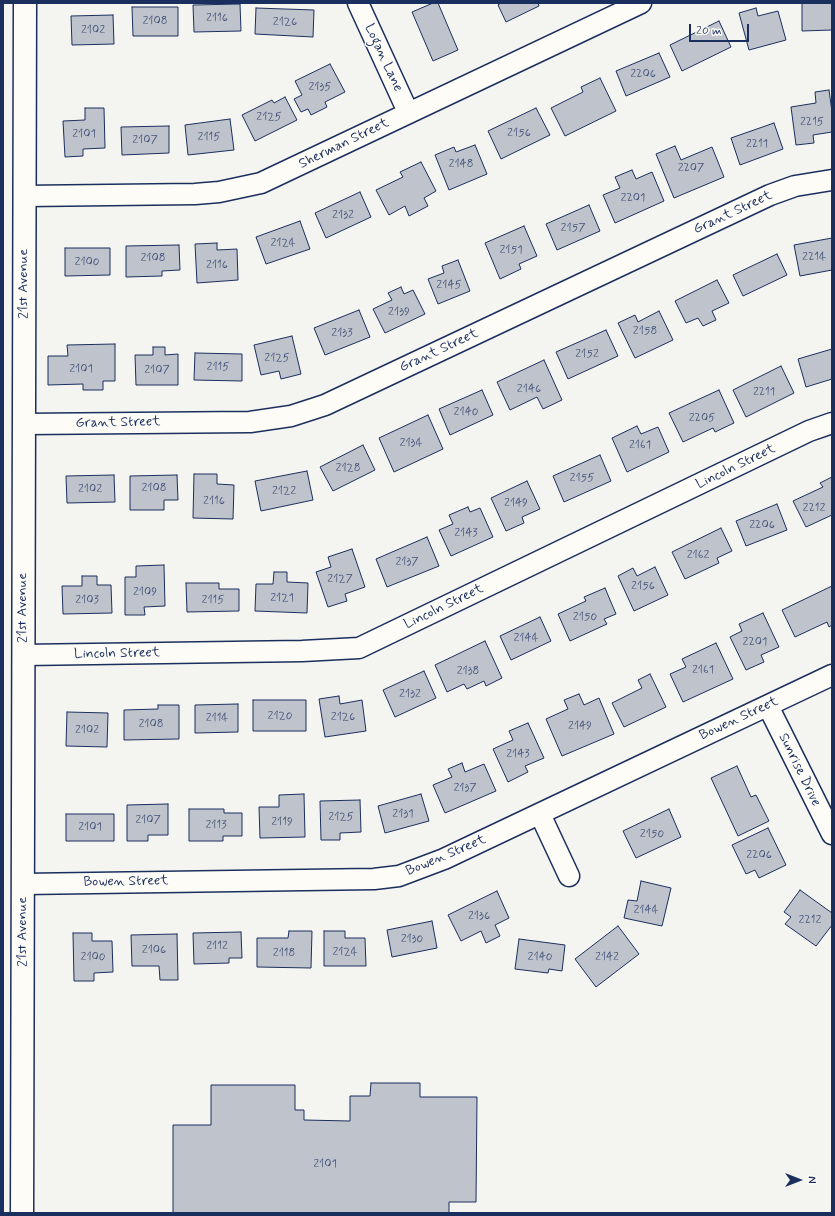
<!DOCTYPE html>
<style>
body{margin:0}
#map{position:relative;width:835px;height:1216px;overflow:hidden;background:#f4f4f1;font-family:Mynerve,sans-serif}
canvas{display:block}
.frame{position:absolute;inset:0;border:4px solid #1b2f5e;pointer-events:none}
.north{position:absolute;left:779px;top:1160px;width:40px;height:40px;-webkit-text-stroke:3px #fdfcf7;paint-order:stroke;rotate:90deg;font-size:11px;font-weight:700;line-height:16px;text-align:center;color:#1b2f5e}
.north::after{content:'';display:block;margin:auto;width:14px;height:18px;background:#1b2f5e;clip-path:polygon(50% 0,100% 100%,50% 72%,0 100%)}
.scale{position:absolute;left:689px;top:24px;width:60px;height:18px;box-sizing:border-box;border:2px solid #1b2f5e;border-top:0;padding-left:5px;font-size:12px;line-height:14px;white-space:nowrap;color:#1b2f5e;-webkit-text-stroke:3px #fdfcf7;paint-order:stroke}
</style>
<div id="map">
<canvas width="835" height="1216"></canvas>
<div class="frame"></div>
<div class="north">N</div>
<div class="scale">20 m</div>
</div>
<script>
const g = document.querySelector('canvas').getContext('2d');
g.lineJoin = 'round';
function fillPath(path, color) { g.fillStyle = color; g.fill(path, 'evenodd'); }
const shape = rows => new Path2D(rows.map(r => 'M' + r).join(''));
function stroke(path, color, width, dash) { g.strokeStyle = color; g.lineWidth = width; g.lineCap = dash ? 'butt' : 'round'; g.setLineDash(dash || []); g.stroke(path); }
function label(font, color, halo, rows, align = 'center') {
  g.font = font + ' Mynerve,sans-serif'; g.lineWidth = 3; g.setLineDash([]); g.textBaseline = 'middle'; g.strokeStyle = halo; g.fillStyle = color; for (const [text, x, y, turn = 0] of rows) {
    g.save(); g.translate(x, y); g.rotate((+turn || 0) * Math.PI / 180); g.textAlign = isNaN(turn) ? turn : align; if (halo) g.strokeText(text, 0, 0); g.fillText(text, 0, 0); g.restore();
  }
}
const building = shape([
 [433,3,438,3,458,50,433,61,412,12,433,3],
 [501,3,538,3,539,6,506,22,498,5,501,3],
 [802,3,832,3,832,30,802,31,802,3],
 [240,4,241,31,194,32,193,5,240,4],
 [132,7,178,7,178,36,133,36,132,7],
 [256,8,314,10,313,37,255,34,256,8],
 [756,8,758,16,778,11,786,40,749,50,739,13,756,8],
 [113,15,114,44,72,45,71,16,113,15],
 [719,21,731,47,682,71,670,45,719,21],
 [659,53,670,77,626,96,616,71,659,53],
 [330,64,345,92,325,102,327,107,311,115,308,109,301,112,294,99,302,95,295,81,330,64],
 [600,78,616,111,565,136,551,108,583,92,581,87,600,78],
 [829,90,832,112,832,132,813,135,814,143,796,145,791,107,816,103,815,92,829,90],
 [285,97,297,120,255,141,242,115,272,100,274,103,285,97],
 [85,108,104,108,105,148,83,149,83,156,65,157,63,121,85,120,85,108],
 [536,108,550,135,501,159,488,131,536,108],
 [230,119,234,150,188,155,185,125,230,119],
 [774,123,783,149,740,165,731,138,774,123],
 [169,126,169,153,122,155,121,127,169,126],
 [475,145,487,174,449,190,435,155,454,147,456,152,475,145],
 [675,146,681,160,712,147,724,177,674,198,656,154,675,146],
 [421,162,436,191,424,198,428,206,409,216,405,206,389,215,376,190,403,177,400,172,421,162],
 [632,170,636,179,652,172,664,201,615,223,603,195,620,188,615,177,632,170],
 [360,192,371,217,326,238,315,213,360,192],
 [589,205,600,231,557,250,546,224,589,205],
 [300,221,310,249,266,264,256,237,300,221],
 [524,226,537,256,519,264,521,269,500,279,485,243,524,226],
 [832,238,832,270,800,276,794,245,832,238],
 [217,243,217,250,237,249,238,280,197,283,195,244,217,243],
 [179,245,180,270,162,271,162,276,126,277,126,246,179,245],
 [65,248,110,248,110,275,65,276,65,248],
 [777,254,787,275,743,296,733,275,777,254],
 [458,260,470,291,438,304,428,279,444,273,442,266,458,260],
 [717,280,729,303,712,311,716,320,703,326,698,318,686,323,675,301,717,280],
 [401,287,404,294,413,290,425,314,385,333,373,309,392,300,388,293,401,287],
 [359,310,370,337,325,355,314,328,359,310],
 [659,311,673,340,635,358,618,323,635,315,638,322,659,311],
 [606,330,618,356,568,379,556,352,606,330],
 [292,336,301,374,281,379,279,371,261,375,254,345,292,336],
 [115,344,115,381,103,381,103,390,83,390,83,384,48,385,48,356,68,356,67,345,115,344],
 [153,347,165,347,165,355,178,354,178,385,136,385,135,355,153,355,153,347],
 [832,349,832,379,806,387,798,359,832,349],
 [195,353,242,354,242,381,194,380,195,353],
 [544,360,562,400,543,409,537,397,510,410,497,382,544,360],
 [781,366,794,393,746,417,733,390,781,366],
 [482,390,493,415,450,435,439,409,482,390],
 [719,390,734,423,715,432,713,428,683,442,669,413,719,390],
 [428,415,443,449,394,472,379,438,428,415],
 [637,426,641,434,658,427,669,452,627,472,612,438,637,426],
 [363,445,375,470,333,491,320,467,363,445],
 [600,455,611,481,564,502,553,476,600,455],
 [307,471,313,500,261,511,255,481,307,471],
 [194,474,217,474,217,484,234,485,233,519,193,518,194,474],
 [114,475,115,502,67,503,66,476,114,475],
 [177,475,178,500,164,500,164,510,130,510,130,476,177,475],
 [832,477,832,515,806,527,793,501,823,487,820,483,832,477],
 [527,481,540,509,522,517,524,523,506,531,491,498,527,481],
 [777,504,787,530,746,546,736,521,777,504],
 [468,507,470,512,480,508,493,537,451,556,439,530,453,524,449,515,468,507],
 [721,528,732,551,717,558,719,563,685,579,672,552,721,528],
 [427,537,439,566,387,587,376,559,427,537],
 [352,549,365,587,345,594,347,601,328,607,316,572,331,567,328,557,352,549],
 [164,565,165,606,144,607,145,615,125,615,125,577,136,577,136,566,164,565],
 [655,567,668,595,634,611,618,576,633,568,637,576,655,567],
 [274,572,287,572,287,582,308,583,307,613,255,611,256,584,273,584,274,572],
 [82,576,97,576,97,585,111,585,112,613,63,614,62,586,82,586,82,576],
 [186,583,219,583,219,589,239,589,239,611,187,612,186,583],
 [832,586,832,625,829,627,827,622,795,637,782,610,832,586],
 [605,588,616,614,604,619,607,624,570,641,558,614,586,601,584,597,605,588],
 [763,613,779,647,761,655,764,662,746,670,730,637,742,631,739,624,763,613],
 [540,617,551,641,511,660,500,636,540,617],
 [485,641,502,678,486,686,484,681,467,689,464,684,447,692,435,665,485,641],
 [716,643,733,679,683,702,670,674,686,667,682,659,716,643],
 [424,671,436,698,395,717,383,690,424,671],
 [650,674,666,707,624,727,612,703,642,688,638,680,650,674],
 [579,694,584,705,599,698,614,734,562,756,546,719,568,709,564,700,579,694],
 [339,696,340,704,362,700,366,731,325,737,319,699,339,696],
 [253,700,306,700,306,731,253,731,253,700],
 [238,704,238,732,195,733,195,705,238,704],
 [158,705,179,705,179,739,124,740,124,710,158,709,158,705],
 [67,712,108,713,107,747,66,746,67,712],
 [528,723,544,758,525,766,528,772,508,782,493,749,513,740,509,731,528,723],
 [462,763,465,772,484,764,496,791,445,813,433,785,452,777,448,769,462,763],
 [737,766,751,797,756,795,769,821,738,836,711,778,737,766],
 [304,794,305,837,260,838,259,807,279,807,279,795,304,794],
 [421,794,429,821,385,833,378,806,421,794],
 [360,800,361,832,340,833,340,840,321,840,320,801,360,800],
 [168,804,168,835,148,835,148,841,127,841,127,805,168,804],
 [189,809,224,809,224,813,242,813,242,836,223,836,223,841,189,841,189,809],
 [669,809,681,837,636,858,623,831,669,809],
 [66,814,114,814,114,841,66,841,66,814],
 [768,828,786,865,759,878,755,870,746,874,732,845,768,828],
 [641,881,671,888,662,926,624,918,628,900,637,901,641,881],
 [800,890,832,913,832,925,816,946,785,924,791,917,784,912,800,890],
 [497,891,509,918,495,925,500,936,486,943,481,931,461,941,448,915,497,891],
 [432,921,437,948,392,957,387,930,432,921],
 [618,926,639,954,596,987,575,959,618,926],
 [289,931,312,931,311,968,257,967,257,938,288,938,289,931],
 [324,931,345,931,345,938,365,938,366,966,324,966,324,931],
 [241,932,242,958,229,958,229,963,194,964,193,933,241,932],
 [73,933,92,933,92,941,112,941,113,972,94,973,94,981,74,981,73,933],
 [177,934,178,980,160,980,159,966,132,966,131,935,177,934],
 [519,939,565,945,562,971,549,969,548,973,515,969,519,939],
 [371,1083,420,1083,420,1097,477,1097,476,1202,449,1202,449,1213,173,1213,173,1125,211,1125,211,1085,295,1085,295,1110,304,1110,304,1120,350,1121,350,1096,370,1096,371,1083]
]);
fillPath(building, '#bfc3cc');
stroke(building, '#1b2f5e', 1);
const minor = shape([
 [358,3,408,112],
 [25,196,195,194,219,192,261,183,641,3],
 [24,424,250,422,291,416,325,405,770,195,795,186,832,180],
 [23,655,302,651,359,648,809,431,832,423],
 [768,706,832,834],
 [540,814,569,876],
 [23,884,374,879,399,876,444,859,832,675]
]);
const tertiary = shape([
 [22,1213,25,3]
]);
stroke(minor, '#1b2f5e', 23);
stroke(tertiary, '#1b2f5e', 25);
stroke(minor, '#fdfcf7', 20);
stroke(tertiary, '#fdfcf7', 22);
label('12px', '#44547a', null, [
 ["2116",217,18],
 ["2108",155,21],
 ["2126",285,22],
 ["2102",93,30],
 ["2206",643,74],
 ["2135",320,87],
 ["2125",269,117],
 ["2215",812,122],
 ["2156",519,133],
 ["2101",84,134],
 ["2115",209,137],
 ["2107",145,140],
 ["2211",757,144],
 ["2148",461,164],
 ["2207",691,168],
 ["2201",633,198],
 ["2132",343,215],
 ["2157",573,228],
 ["2124",283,243],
 ["2151",511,250],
 ["2214",814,257],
 ["2108",153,258],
 ["2100",87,262],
 ["2116",217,265],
 ["2145",449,285],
 ["2139",399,312],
 ["2158",645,331],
 ["2133",342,333],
 ["2152",587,354],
 ["2125",277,358],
 ["2115",218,367],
 ["2101",81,369],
 ["2107",157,370],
 ["2146",529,389],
 ["2211",764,392],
 ["2140",466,412],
 ["2205",702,418],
 ["2134",411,443],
 ["2161",640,445],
 ["2128",348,468],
 ["2155",582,478],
 ["2108",154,488],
 ["2102",90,489],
 ["2122",284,491],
 ["2116",214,501],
 ["2149",516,503],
 ["2212",814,508],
 ["2206",762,525],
 ["2143",466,533],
 ["2162",698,555],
 ["2137",407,562],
 ["2127",340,579],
 ["2156",643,586],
 ["2109",145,592],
 ["2121",282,598],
 ["2103",87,600],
 ["2115",213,600],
 ["2150",585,617],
 ["2144",526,638],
 ["2201",755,642],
 ["2161",703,670],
 ["2138",468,671],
 ["2132",410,694],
 ["2120",280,716],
 ["2126",343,717],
 ["2114",217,718],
 ["2108",151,724],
 ["2149",580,726],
 ["2102",87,730],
 ["2143",518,754],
 ["2137",465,788],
 ["2131",403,814],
 ["2125",341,817],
 ["2107",148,820],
 ["2119",282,822],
 ["2113",216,825],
 ["2101",90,827],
 ["2150",652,834],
 ["2206",759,855],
 ["2144",646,910],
 ["2136",479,916],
 ["2212",810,920],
 ["2130",412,939],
 ["2112",217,946],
 ["2106",154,950],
 ["2124",345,952],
 ["2118",284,953],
 ["2100",93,957],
 ["2140",540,957],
 ["2142",607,957],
 ["2101",325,1164]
]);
label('14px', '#1b2f5e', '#fdfcf7', [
 ["Logan Lane",383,58,65],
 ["Sherman Street",344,144,-26],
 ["Grant Street",733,213,-25],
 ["21st Avenue",24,284,-90],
 ["Grant Street",439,351,-25],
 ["Grant Street",118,423,-1],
 ["Lincoln Street",736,467,-26],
 ["Lincoln Street",444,607,-26],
 ["21st Avenue",23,608,-90],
 ["Lincoln Street",117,654,-1],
 ["Bowen Street",739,719,-25],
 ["Sunrise Drive",799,770,64],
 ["Bowen Street",446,856,-23],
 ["Bowen Street",126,882,-1],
 ["21st Avenue",23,932,-90]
]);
</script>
